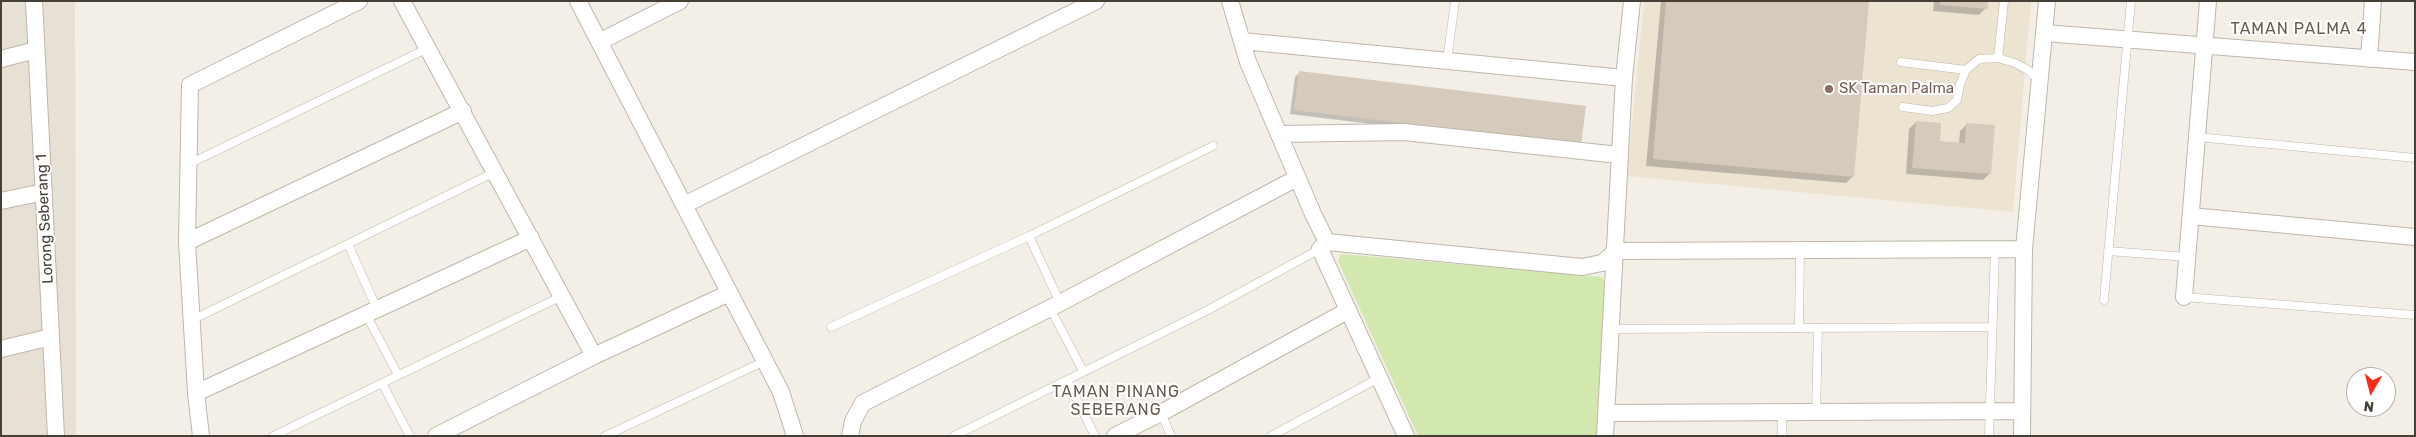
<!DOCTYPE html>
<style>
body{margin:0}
#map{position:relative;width:2416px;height:437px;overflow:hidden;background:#f3efe7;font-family:Rubik,sans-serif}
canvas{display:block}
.frame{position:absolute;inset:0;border:2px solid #463f36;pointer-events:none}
.north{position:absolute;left:2346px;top:367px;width:50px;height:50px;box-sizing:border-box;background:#fff;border:1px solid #b5b2af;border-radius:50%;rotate:188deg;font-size:14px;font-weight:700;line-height:20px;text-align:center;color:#463f36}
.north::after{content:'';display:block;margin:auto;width:18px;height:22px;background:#f92c18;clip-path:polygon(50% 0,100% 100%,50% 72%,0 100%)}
</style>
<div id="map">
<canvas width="2416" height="437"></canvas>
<div class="frame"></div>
<div class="north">N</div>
</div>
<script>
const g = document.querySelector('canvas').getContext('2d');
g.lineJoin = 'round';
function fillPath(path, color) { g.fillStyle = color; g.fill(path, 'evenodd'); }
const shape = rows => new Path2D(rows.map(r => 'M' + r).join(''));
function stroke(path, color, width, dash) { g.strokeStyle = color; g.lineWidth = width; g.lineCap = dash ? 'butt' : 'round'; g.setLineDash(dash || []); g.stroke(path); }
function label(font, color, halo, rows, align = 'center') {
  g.font = font + ' Rubik,sans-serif'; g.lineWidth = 4; g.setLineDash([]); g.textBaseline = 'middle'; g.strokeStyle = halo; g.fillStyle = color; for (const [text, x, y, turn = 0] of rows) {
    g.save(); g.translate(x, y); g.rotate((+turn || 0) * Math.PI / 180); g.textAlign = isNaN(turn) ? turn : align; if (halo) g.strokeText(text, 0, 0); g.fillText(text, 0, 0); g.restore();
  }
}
fillPath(shape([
 [1,1,75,1,76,436,1,436]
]), '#e7e0d5');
fillPath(shape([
 [1644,1,2031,1,2013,212,1627,176]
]), '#ece3d1');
fillPath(shape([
 [1341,254,1602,277,1606,287,1598,436,1418,436,1338,261]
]), '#d2e8af');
fillPath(shape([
 [1661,1,1868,1,1853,176,1846,183,1646,166],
 [1934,1,1987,1,1986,8,1979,15,1933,11],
 [1299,73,1575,149,1290,114,1295,77],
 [1916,122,1939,142,1959,144,1960,131,1967,124,1990,173,1983,180,1906,174,1909,129]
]), '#0003');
fillPath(shape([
 [1666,1,1869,1,1854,177,1653,159],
 [1940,1,1988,1,1988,9,1940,5],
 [1299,71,1586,106,1581,145,1294,110],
 [1916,121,1941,123,1940,141,1965,143,1966,123,1995,125,1991,174,1912,168]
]), '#d5cabc');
const lane = shape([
 [1998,58,2004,1],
 [1447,61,1455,1],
 [1901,62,1966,70],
 [1903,107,1932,111,1948,108,1957,100,1960,84,1966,70,1979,59,1998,58,2015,63,2028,70,2039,80],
 [2197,137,2415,158],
 [189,164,428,48],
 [1029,236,1060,303],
 [348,244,377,309],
 [2108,251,2187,257],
 [2184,297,2415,315],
 [2104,300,2131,1],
 [1050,308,1083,371],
 [366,314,398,375],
 [192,320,495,172],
 [831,327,1029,236,1213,146],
 [1799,328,1800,250],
 [1611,329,1992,327],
 [1067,380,1095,436],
 [382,383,410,436],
 [1161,413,1171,436],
 [1816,413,1818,328],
 [273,436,562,296],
 [605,436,765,361],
 [954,436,1206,311,1320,249],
 [1271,436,1379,378],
 [1782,436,1782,413],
 [1989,436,1995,249]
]);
const street = shape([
 [34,1,56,436],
 [402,1,594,356],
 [578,1,781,392,795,436],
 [1230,1,1248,62,1313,214,1327,242,1320,249,1406,436],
 [2045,33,2415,62],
 [1242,41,1624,78,1632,1],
 [599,42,680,1],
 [1,59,36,50],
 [2369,59,2373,1],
 [1279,134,1404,132,1619,155],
 [1,201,44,192],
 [684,205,1096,1],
 [2191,216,2415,237],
 [187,242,463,111],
 [1327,242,1582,267,1602,263,1616,251,2024,249],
 [2184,297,2208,1],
 [1,349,51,337],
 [196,393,531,238],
 [1606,413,2022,411],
 [201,436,196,393,187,242,190,85,359,1],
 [436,436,594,356,729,293],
 [850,436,853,421,863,403,1060,303,1297,178],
 [1115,436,1161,413,1347,311],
 [1605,436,1624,78],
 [2022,436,2024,249,2047,1]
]);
stroke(lane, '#bfb6a9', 9);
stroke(street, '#bfb6a9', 18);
stroke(lane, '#fff', 8);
stroke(street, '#fff', 16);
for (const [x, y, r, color] of [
 [1829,89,5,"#8d6e63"]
]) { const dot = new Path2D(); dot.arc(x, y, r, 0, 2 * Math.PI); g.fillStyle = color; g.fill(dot); stroke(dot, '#fff', 2); }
label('15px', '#785e54', '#fff', [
 ["SK Taman Palma",1839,89]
], 'left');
label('15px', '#463f36', '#fff', [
 ["Lorong Seberang 1",45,219,-93]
]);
g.letterSpacing = '1px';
label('16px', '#695c4d', '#fff', [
 ["TAMAN PALMA 4",2299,29],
 ["TAMAN PINANG",1116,392],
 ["SEBERANG",1116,410]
]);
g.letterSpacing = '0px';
</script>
